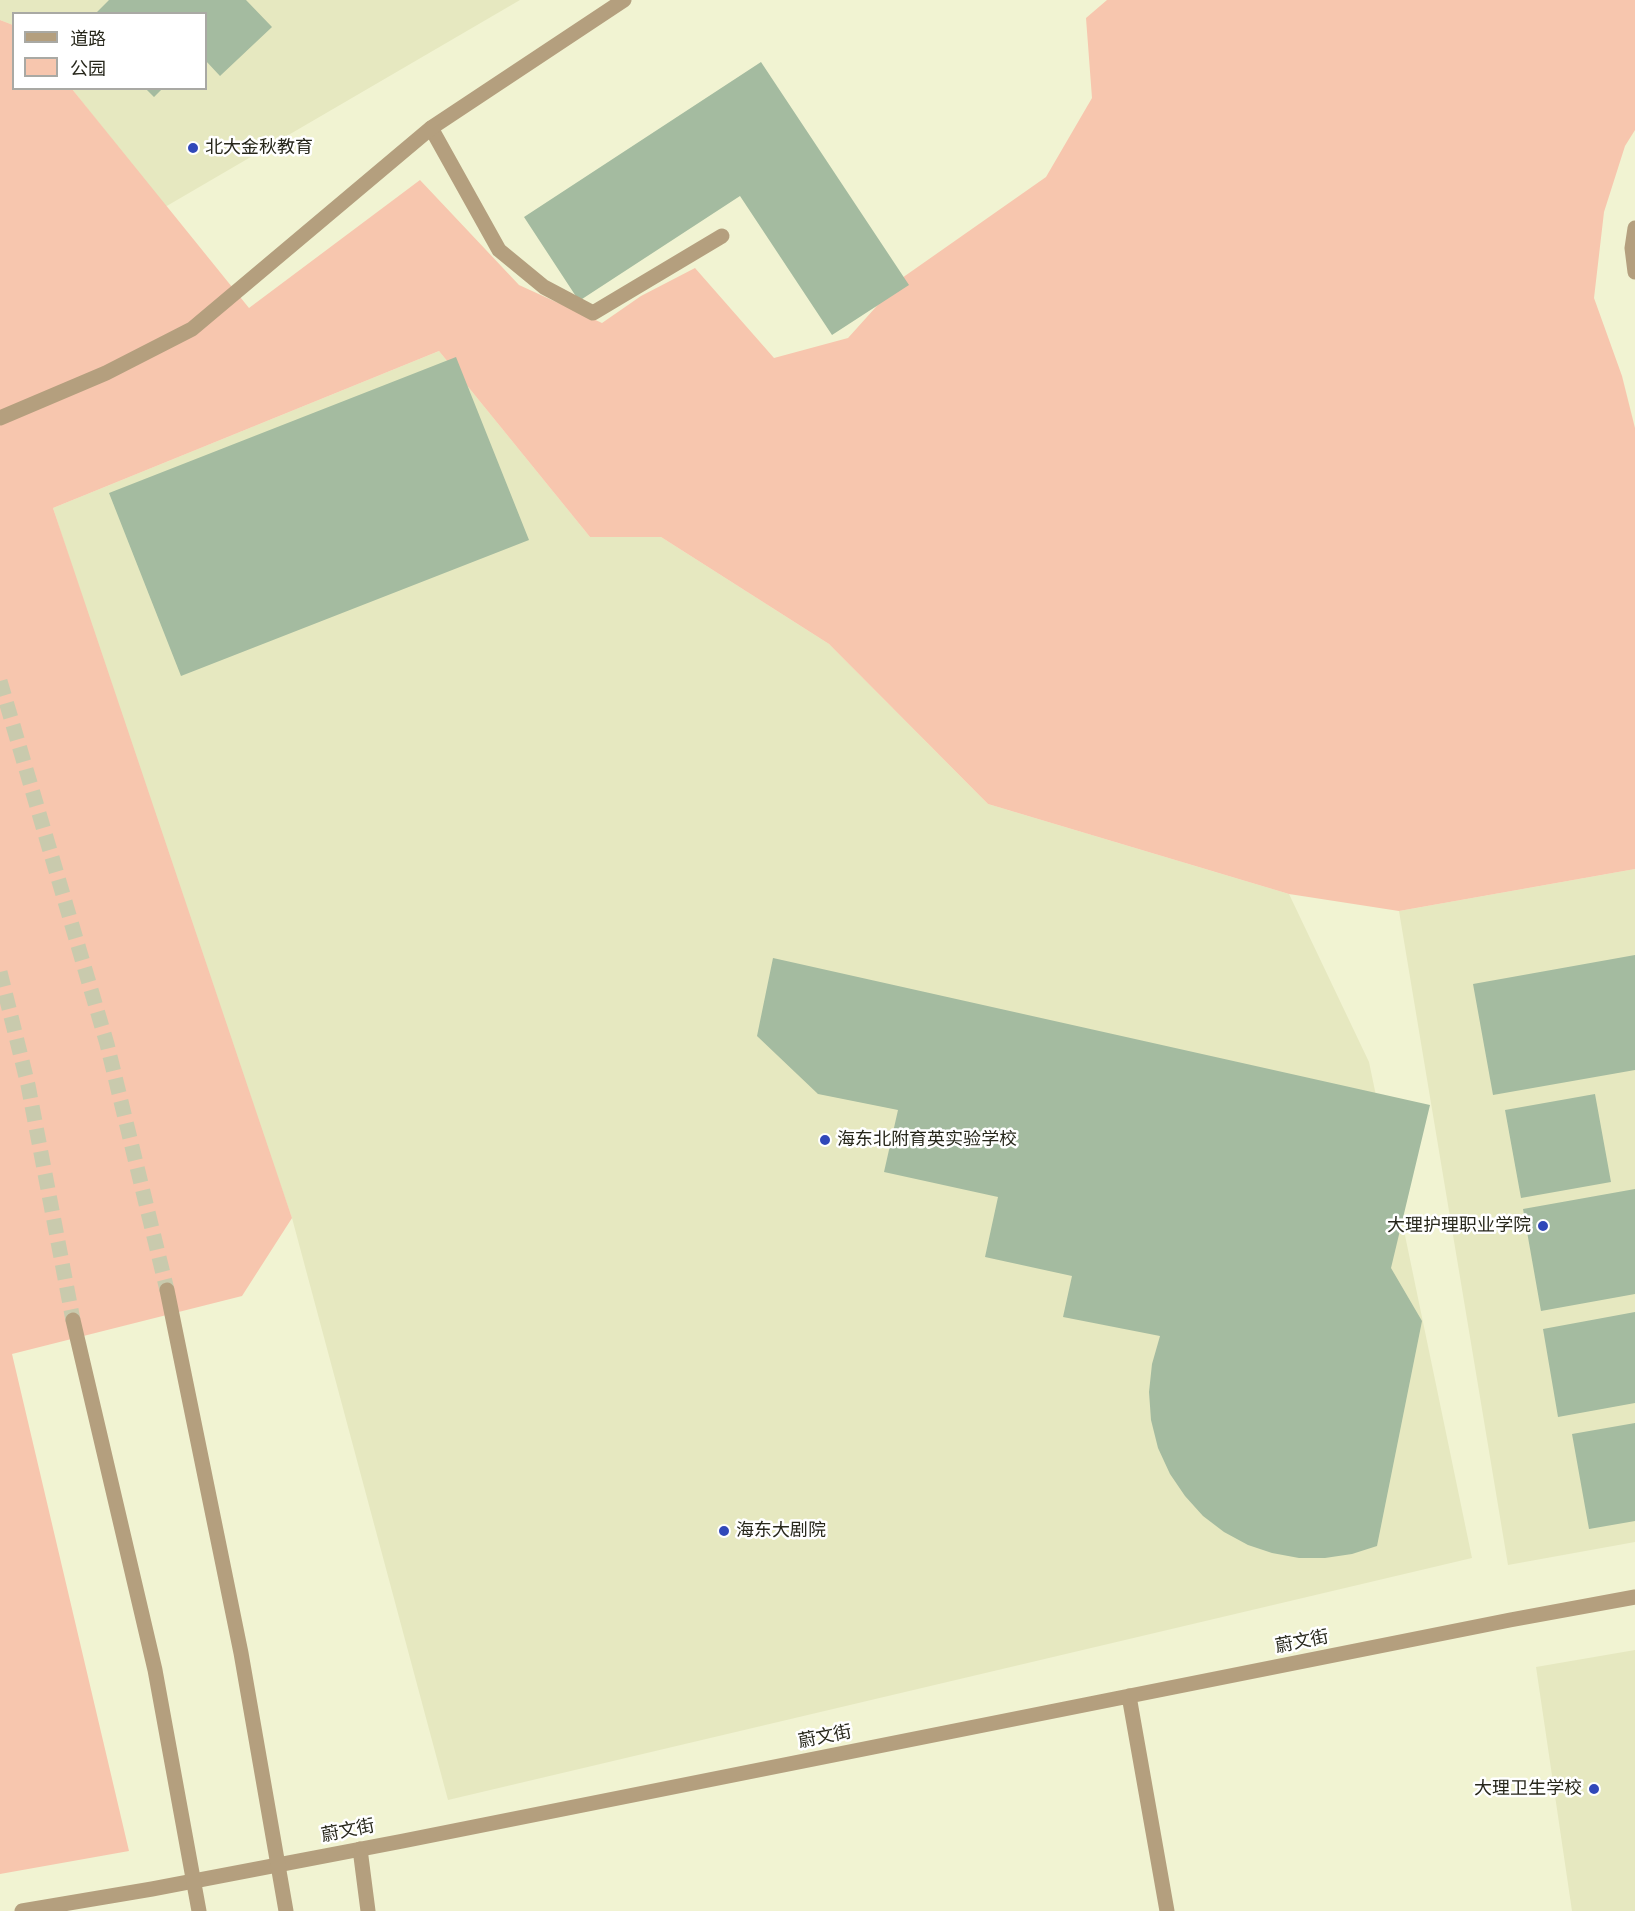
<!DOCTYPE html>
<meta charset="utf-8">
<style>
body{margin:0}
#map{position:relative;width:1635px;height:1911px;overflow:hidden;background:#f1f3d2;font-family:"PT Sans Narrow","Noto Sans SC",sans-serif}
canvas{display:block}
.legend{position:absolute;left:12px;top:12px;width:195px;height:78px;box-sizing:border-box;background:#fff;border:2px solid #a9a9a4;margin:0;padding:8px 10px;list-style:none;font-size:18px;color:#27271b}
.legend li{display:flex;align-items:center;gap:12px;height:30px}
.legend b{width:30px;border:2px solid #a9a9a4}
</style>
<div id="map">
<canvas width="1635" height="1911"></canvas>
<ul class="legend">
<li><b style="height:8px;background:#b49f7e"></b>道路</li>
<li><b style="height:16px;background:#f7c6ae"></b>公园</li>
</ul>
</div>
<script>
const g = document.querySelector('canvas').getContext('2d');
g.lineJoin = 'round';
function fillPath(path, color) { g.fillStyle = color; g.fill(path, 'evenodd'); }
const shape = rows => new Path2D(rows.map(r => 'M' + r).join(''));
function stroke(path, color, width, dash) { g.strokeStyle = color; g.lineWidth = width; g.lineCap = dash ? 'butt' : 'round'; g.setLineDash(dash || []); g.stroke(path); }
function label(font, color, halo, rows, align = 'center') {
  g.font = font + ' "PT Sans Narrow","Noto Sans SC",sans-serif'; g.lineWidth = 5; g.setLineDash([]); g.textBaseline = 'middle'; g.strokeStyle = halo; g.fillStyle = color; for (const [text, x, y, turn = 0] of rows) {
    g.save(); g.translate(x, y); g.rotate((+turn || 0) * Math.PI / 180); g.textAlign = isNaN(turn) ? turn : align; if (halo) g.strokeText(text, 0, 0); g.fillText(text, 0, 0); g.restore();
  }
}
fillPath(shape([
 [0,0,520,0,165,207,72,89,206,88,206,14,14,14,13,25,0,20],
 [439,351,590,537,661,537,829,644,988,804,1289,894,1369,1062,1472,1558,448,1800,292,1218,185,916,53,508],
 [1635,869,1635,1542,1508,1565,1399,911],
 [1635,1650,1635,1911,1572,1911,1536,1667]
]), '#e6e8c0');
fillPath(shape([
 [1107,0,1635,0,1635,130,1625,146,1604,212,1594,298,1622,376,1635,428,1635,869,1399,911,1289,894,988,804,829,644,661,537,590,537,439,351,53,508,292,1218,242,1296,12,1354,129,1851,0,1874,0,20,13,25,14,88,72,89,249,308,420,180,519,285,602,323,641,296,695,268,774,358,848,338,902,278,1046,177,1092,98,1086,18]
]), '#f7c6ae');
fillPath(shape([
 [109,0,246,0,272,27,220,76,206,61,206,14,95,14],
 [761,62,909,285,832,335,740,196,579,301,524,217],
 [145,88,163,88,154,97],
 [456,357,529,540,181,676,109,493],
 [1635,955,1635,1070,1493,1095,1473,984],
 [773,958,1430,1105,1391,1268,1422,1321,1377,1546,1352,1554,1325,1558,1299,1558,1272,1553,1248,1545,1224,1532,1203,1516,1185,1496,1170,1474,1158,1448,1151,1420,1149,1392,1152,1364,1160,1336,1063,1317,1072,1276,985,1257,998,1197,884,1172,898,1110,818,1094,757,1036],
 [1595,1094,1611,1182,1521,1198,1505,1110],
 [1635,1189,1635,1294,1541,1311,1523,1209],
 [1635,1312,1635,1403,1558,1417,1543,1329],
 [1635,1423,1635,1521,1589,1529,1572,1434]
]), '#a4bba0');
stroke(shape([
 [0,681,107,1044,167,1290],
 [0,972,28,1085,73,1320]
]), '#c9caad', 15, [15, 8]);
stroke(shape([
 [431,128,499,250,544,287,593,313,722,236]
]), '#b49f7e', 15);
stroke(shape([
 [1635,228,1632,248,1635,272],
 [0,418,106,373,192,329,431,128,624,0],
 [1129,1696,1167,1911],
 [22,1911,152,1889,403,1841,1510,1620,1635,1597]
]), '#b49f7e', 15);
stroke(shape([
 [167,1290,241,1653,286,1911],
 [73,1320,155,1670,199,1911],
 [360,1849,368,1911]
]), '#b49f7e', 15);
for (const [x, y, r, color] of [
 [193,148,6,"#3048b9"],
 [825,1140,6,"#3048b9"],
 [1543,1226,6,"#3048b9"],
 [724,1531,6,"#3048b9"],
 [1594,1789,6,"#3048b9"]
]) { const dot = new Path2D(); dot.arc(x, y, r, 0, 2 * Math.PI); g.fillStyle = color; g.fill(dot); stroke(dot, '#fff', 2); }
label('18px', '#27271b', '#fff', [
 ["北大金秋教育",205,148],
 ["海东北附育英实验学校",837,1140],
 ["大理护理职业学院",1531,1226,"right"],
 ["海东大剧院",736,1531],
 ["大理卫生学校",1582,1789,"right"]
], 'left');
label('18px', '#27271b', '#fff', [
 ["蔚文街",1302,1642,-11],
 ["蔚文街",825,1737,-11],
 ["蔚文街",348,1831,-11]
]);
</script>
